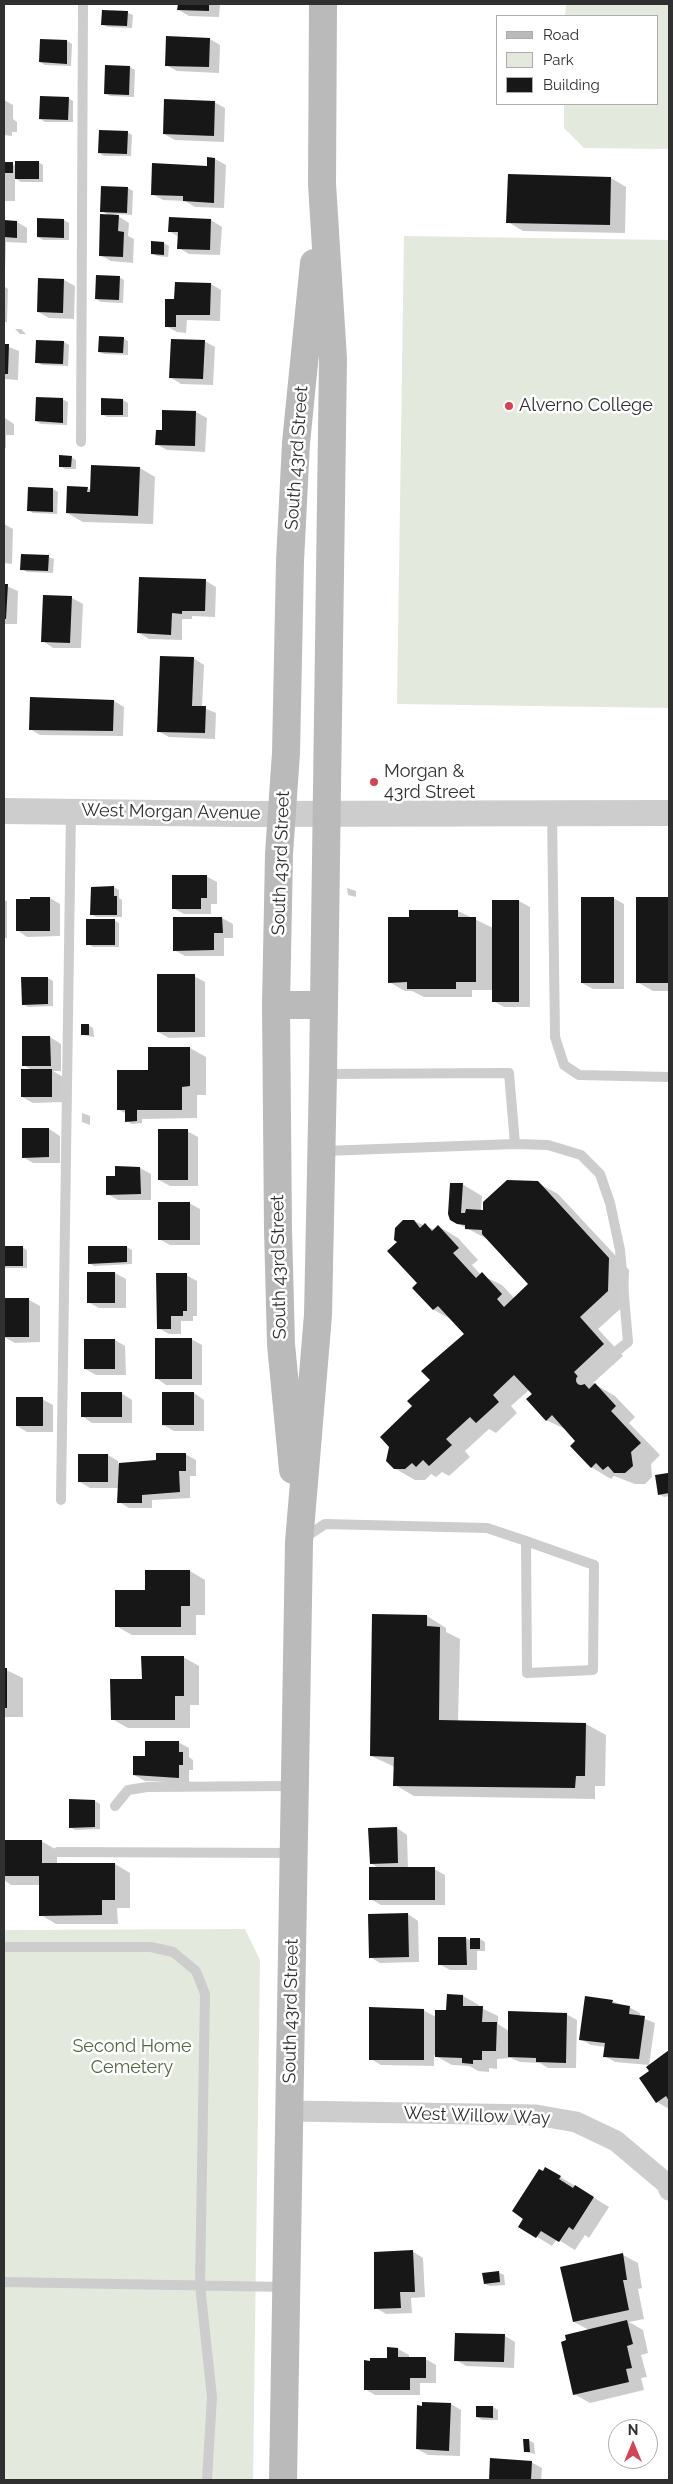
<!DOCTYPE html>
<style>
body{margin:0}
#map{position:relative;width:673px;height:2484px;overflow:hidden;background:#fff;font-family:Raleway,sans-serif}
canvas{display:block}
.frame{position:absolute;inset:0;border:5px solid #303030;pointer-events:none}
.legend{position:absolute;left:496px;top:15px;width:162px;height:90px;box-sizing:border-box;background:#fff;border:1px solid #acacac;margin:0;padding:6px 9px;list-style:none;font-size:15px;color:#303030}
.legend li{display:flex;align-items:center;gap:10px;height:25px}
.legend b{width:25px;border:1px solid #acacac}
.north{position:absolute;left:608px;top:2419px;width:50px;height:50px;box-sizing:border-box;background:#fff;border:1px solid #acacac;border-radius:50%;rotate:0deg;font-size:14px;font-weight:700;line-height:20px;text-align:center;color:#303030}
.north::after{content:'';display:block;margin:auto;width:18px;height:22px;background:#d54456;clip-path:polygon(50% 0,100% 100%,50% 72%,0 100%)}
</style>
<div id="map">
<canvas width="673" height="2484"></canvas>
<div class="frame"></div>
<ul class="legend">
<li><b style="height:6px;background:#bababa"></b>Road</li>
<li><b style="height:14px;background:#e4e9dd"></b>Park</li>
<li><b style="height:14px;background:#171717"></b>Building</li>
</ul>
<div class="north">N</div>
</div>
<script>
const g = document.querySelector('canvas').getContext('2d');
g.lineJoin = 'round';
function fillPath(path, color) { g.fillStyle = color; g.fill(path, 'evenodd'); }
const shape = rows => new Path2D(rows.map(r => 'M' + r).join(''));
function stroke(path, color, width, dash) { g.strokeStyle = color; g.lineWidth = width; g.lineCap = dash ? 'butt' : 'round'; g.setLineDash(dash || []); g.stroke(path); }
function label(font, color, halo, rows, align = 'center') {
  g.font = font + ' Raleway,sans-serif'; g.lineWidth = 5; g.setLineDash([]); g.textBaseline = 'middle'; g.strokeStyle = halo; g.fillStyle = color; for (const [text, x, y, turn = 0] of rows) {
    g.save(); g.translate(x, y); g.rotate((+turn || 0) * Math.PI / 180); g.textAlign = isNaN(turn) ? turn : align; if (halo) g.strokeText(text, 0, 0); g.fillText(text, 0, 0); g.restore();
  }
}
fillPath(shape([
 [566,4,669,4,669,149,584,148,564,128,564,104,657,104,657,16,565,16],
 [404,236,669,240,669,708,397,704],
 [245,1929,260,1960,253,2480,4,2480,4,1930]
]), '#e4e9dd');
fillPath(shape([
 [179,4,220,4,219,17,189,16,179,10],
 [128,13,133,15,132,28,108,27,102,24],
 [210,39,220,45,219,73,177,71,166,65],
 [67,41,72,44,71,66,45,65,40,62],
 [130,67,135,70,134,97,110,96,105,93],
 [68,98,73,101,73,122,45,122,40,119],
 [4,100,13,105,13,119,17,122,17,132,12,132,12,136,4,135],
 [214,102,225,108,224,142,175,140,164,134],
 [127,132,132,135,131,156,104,156,99,153],
 [208,159,215,159,226,165,224,208,195,207,185,201,163,200,152,194,208,167],
 [38,162,43,165,43,182,21,182,15,178,15,201,4,201,4,163,16,165],
 [611,178,626,187,625,233,523,231,508,222],
 [128,188,133,191,132,215,115,214,129,223,128,236,134,239,133,263,111,261,100,255,110,216,102,211],
 [39,220,64,220,69,223,69,240,43,240,38,237],
 [211,220,222,227,220,255,189,254,179,248,179,237,169,231],
 [4,222,17,222,27,228,27,243,6,242,5,271],
 [164,243,169,246,168,257,157,256,152,253],
 [119,277,124,280,123,303,101,302,96,299],
 [40,279,64,280,75,286,74,319,49,318,38,312],
 [211,284,221,290,220,321,187,320,186,333,177,332,166,326,175,300],
 [4,286,8,289,7,322,4,322],
 [15,329,21,329,26,334,20,334],
 [123,338,128,341,128,355,104,354,99,352],
 [204,341,215,347,213,385,181,384,170,377],
 [64,342,69,345,68,366,42,365,37,362],
 [4,345,19,351,18,380,4,379],
 [62,399,68,402,67,425,41,424,36,421],
 [102,399,123,400,128,403,128,417,107,417,102,414],
 [4,410,5,418,14,424,14,435,6,435,6,448,4,448],
 [164,411,196,412,207,418,205,452,167,450,156,444,163,432],
 [71,457,76,460,76,469,65,469,60,466],
 [140,468,155,477,153,524,83,522,67,513,87,488,91,490],
 [53,489,58,492,57,514,33,513,28,510],
 [4,524,13,529,12,564,4,563],
 [49,557,54,559,53,573,27,572,22,569],
 [206,581,216,587,215,617,192,616,192,619,182,619,182,640,149,639,139,633],
 [4,585,18,591,17,624,4,624],
 [44,596,72,598,83,604,81,648,53,648,43,641],
 [193,658,204,665,202,707,216,713,215,739,169,737,158,731],
 [114,701,124,707,123,736,40,735,30,729],
 [206,876,217,882,217,904,211,904,211,914,184,914,173,908],
 [114,887,119,890,119,898,122,900,122,917,96,917,91,914],
 [347,888,356,891,356,897,348,895],
 [50,898,60,904,60,936,27,937,17,930],
 [613,898,624,904,624,989,593,989,582,983],
 [637,899,669,899,669,991,653,991,637,982],
 [4,900,7,901,7,938,4,938],
 [519,901,530,907,530,1007,504,1007,493,1001,493,990,472,990,472,997,424,997,412,991,405,991,389,982,410,919,458,911,493,928],
 [222,918,233,924,233,938,224,938,224,956,185,956,174,950],
 [114,920,119,923,119,947,93,947,88,944],
 [194,976,205,982,205,1037,169,1038,158,1032],
 [48,978,53,981,53,1006,28,1007,23,1004],
 [88,1025,93,1028,94,1037,82,1035],
 [23,1037,50,1037,61,1044,61,1071,53,1071,63,1077,63,1102,33,1103,22,1097,32,1070,23,1065],
 [149,1048,190,1048,206,1057,206,1095,197,1095,197,1118,142,1119,142,1123,132,1124,127,1121,127,1114,119,1110,149,1071],
 [82,1113,90,1116,90,1125,82,1122],
 [49,1129,60,1136,60,1163,33,1163,23,1157],
 [187,1131,198,1137,198,1186,170,1186,159,1180],
 [140,1168,151,1174,151,1200,118,1200,107,1194],
 [538,1183,558,1194,629,1270,628,1302,598,1329,623,1356,593,1383,615,1396,635,1417,629,1423,660,1455,651,1464,652,1477,645,1484,635,1484,614,1476,611,1479,591,1467,577,1441,567,1430,546,1420,529,1390,511,1406,517,1413,496,1433,489,1429,465,1451,470,1457,449,1476,442,1472,436,1477,431,1474,425,1480,415,1480,394,1468,414,1406,466,1334,454,1321,434,1310,414,1288,419,1283,398,1242,414,1221,435,1230,438,1226,458,1238,478,1260,472,1265,481,1275,502,1285,515,1299,530,1284,489,1240,457,1223,462,1184,482,1196,481,1211],
 [189,1203,200,1209,200,1245,170,1245,159,1239],
 [4,1247,22,1247,27,1250,27,1268,4,1268],
 [127,1247,132,1250,132,1264,94,1266,89,1263],
 [88,1273,115,1273,126,1279,126,1308,99,1308,88,1302],
 [186,1275,197,1281,197,1316,193,1316,193,1321,181,1321,181,1334,169,1334,158,1328],
 [29,1300,40,1306,40,1342,15,1343,4,1337],
 [191,1339,202,1345,202,1385,166,1385,156,1378],
 [115,1340,125,1346,126,1375,96,1375,85,1369],
 [121,1393,132,1400,132,1423,92,1423,82,1416],
 [194,1393,204,1400,204,1431,174,1431,163,1425],
 [42,1399,53,1405,53,1432,27,1432,17,1426],
 [185,1454,196,1460,196,1476,190,1476,190,1498,152,1500,152,1508,129,1508,119,1502,119,1488,90,1488,80,1482,108,1455,118,1461,118,1464,158,1461],
 [668,1474,669,1496,664,1497,659,1494,656,1476],
 [190,1571,205,1580,205,1615,196,1615,196,1635,132,1635,116,1626,146,1591],
 [427,1616,446,1628,446,1632,460,1639,458,1722,586,1724,606,1735,605,1786,595,1786,595,1799,414,1796,395,1785,395,1767,371,1756],
 [183,1657,199,1666,199,1705,190,1705,190,1728,128,1728,112,1719,143,1680],
 [4,1669,23,1678,23,1717,4,1717],
 [178,1742,189,1748,189,1757,193,1760,193,1770,189,1770,189,1783,145,1781,134,1775,146,1758],
 [95,1801,100,1804,100,1829,75,1830,70,1827],
 [397,1828,407,1835,408,1869,434,1869,445,1875,445,1905,381,1905,370,1899,380,1869,371,1863],
 [4,1841,41,1841,57,1850,57,1864,115,1864,130,1873,130,1908,117,1908,118,1924,56,1924,41,1915,40,1885,11,1885,4,1880],
 [408,1914,418,1921,419,1962,380,1963,370,1957],
 [466,1938,471,1941,480,1939,485,1942,485,1951,477,1951,477,1970,450,1970,439,1964],
 [448,1996,463,1996,479,2005,479,2007,498,2016,498,2024,509,2031,566,2014,577,2020,576,2068,548,2068,540,2063,520,2062,511,2058,497,2059,497,2069,489,2068,489,2072,478,2071,469,2066,452,2065,434,2055,434,2066,381,2065,371,2059,423,2010,436,2017,448,2012],
 [612,2001,629,2007,640,2013,640,2017,655,2023,649,2065,615,2062,604,2056,606,2047,591,2045,580,2039],
 [669,2052,669,2109,657,2102,651,2072,648,2067],
 [546,2168,609,2207,589,2238,585,2235,575,2250,557,2239,552,2246,519,2226],
 [412,2251,423,2258,425,2297,411,2298,412,2313,386,2314,376,2308],
 [623,2255,638,2263,642,2288,638,2289,644,2319,629,2322,643,2330,648,2353,641,2355,647,2377,641,2378,644,2390,590,2403,574,2394,589,2330,574,2322],
 [498,2272,504,2275,505,2285,490,2286,485,2284],
 [505,2336,515,2342,514,2368,466,2366,456,2360],
 [389,2349,398,2349,409,2355,409,2358,426,2359,436,2365,436,2383,420,2383,420,2395,375,2395,365,2389,389,2359],
 [451,2404,461,2410,460,2456,428,2455,417,2449],
 [493,2407,498,2410,498,2420,482,2420,477,2417],
 [529,2440,534,2443,535,2454,526,2452,525,2441],
 [491,2460,531,2462,542,2468,541,2480,491,2480]
]), '#0003');
fillPath(shape([
 [178,4,209,4,209,11,177,10],
 [102,10,128,11,127,26,101,25],
 [166,36,210,38,209,67,165,66],
 [40,39,67,40,67,64,39,62],
 [105,65,130,66,129,95,104,94],
 [40,96,69,97,68,120,39,119],
 [164,99,215,101,214,136,163,134],
 [99,130,128,131,127,154,98,153],
 [207,157,215,158,214,203,183,201,183,196,151,195,152,163,207,166],
 [15,161,39,161,39,179,15,179],
 [4,162,13,162,13,173,4,173],
 [508,174,611,177,610,225,506,223],
 [101,186,128,187,127,213,100,212],
 [100,214,119,215,118,231,124,232,123,257,99,256],
 [169,217,211,219,210,250,177,249,178,232,168,232],
 [37,218,64,219,64,238,37,237],
 [4,220,17,221,17,238,4,237],
 [151,241,164,242,164,255,151,254],
 [96,275,120,276,119,300,95,299],
 [38,278,64,279,63,313,37,312],
 [175,282,211,283,210,315,176,315,176,327,165,327,165,299,174,299],
 [99,336,124,337,123,353,98,352],
 [171,339,205,340,203,379,169,378],
 [36,340,64,341,63,364,35,363],
 [4,344,9,344,8,374,4,374],
 [36,397,63,398,63,423,35,421],
 [101,398,123,399,123,415,101,415],
 [162,410,196,411,195,446,155,445,156,430,162,430],
 [59,455,72,456,71,467,59,467],
 [91,465,140,467,138,516,66,513,67,486,88,487,87,492,90,492],
 [28,487,53,488,53,512,27,511],
 [21,554,49,555,48,571,20,570],
 [139,577,206,579,205,611,182,611,182,614,172,613,171,635,137,633],
 [4,584,8,584,6,619,4,619],
 [43,595,72,596,70,643,41,642],
 [160,656,194,657,192,706,206,706,205,733,157,732],
 [30,697,114,700,113,731,29,730],
 [172,875,207,875,207,898,201,898,201,909,172,909],
 [114,886,114,896,117,896,117,915,90,915,91,887],
 [30,897,50,897,50,931,16,931,16,899,30,899],
 [581,897,614,897,614,983,581,983],
 [636,897,669,897,669,983,636,983],
 [492,900,519,900,519,1002,492,1002],
 [409,910,458,910,458,917,476,917,476,982,456,982,456,989,407,989,407,982,388,983,388,917,409,917],
 [173,917,222,917,223,933,214,933,214,950,173,951],
 [86,919,115,919,115,945,86,945],
 [157,974,195,974,195,1032,157,1032],
 [21,977,48,977,48,1004,22,1005],
 [81,1024,89,1024,89,1035,81,1035],
 [22,1036,50,1036,51,1066,22,1066],
 [148,1047,190,1047,190,1086,182,1087,182,1110,137,1110,137,1121,125,1122,125,1110,117,1110,117,1070,148,1070],
 [21,1069,52,1069,52,1097,21,1097],
 [22,1128,49,1128,49,1157,22,1158],
 [158,1129,188,1129,188,1180,158,1180],
 [115,1166,140,1167,141,1194,106,1195,106,1176,115,1176],
 [507,1180,538,1181,609,1258,608,1291,580,1317,604,1344,574,1372,589,1389,595,1383,616,1406,611,1411,641,1443,631,1452,633,1466,625,1473,614,1473,608,1466,603,1470,596,1463,591,1468,570,1446,575,1441,552,1415,546,1421,526,1399,532,1394,514,1375,493,1395,499,1402,476,1423,470,1417,446,1439,452,1445,429,1466,423,1460,416,1467,412,1463,405,1469,394,1469,386,1461,389,1447,380,1437,412,1406,407,1401,430,1380,421,1371,464,1334,438,1306,433,1310,412,1288,417,1283,387,1251,397,1242,394,1240,395,1228,403,1220,414,1220,420,1228,425,1223,432,1231,438,1225,459,1248,453,1253,476,1278,482,1272,502,1294,497,1299,504,1307,528,1284,482,1234,482,1230,465,1229,465,1225,457,1224,450,1220,448,1214,450,1183,463,1183,461,1213,465,1213,466,1209,483,1210,483,1202],
 [158,1202,190,1202,190,1240,158,1240],
 [4,1246,23,1246,23,1266,4,1266],
 [88,1246,127,1246,127,1262,88,1264],
 [87,1272,115,1272,115,1303,87,1303],
 [156,1273,187,1273,187,1311,183,1311,183,1316,171,1316,171,1329,157,1329],
 [4,1298,29,1298,29,1337,4,1337],
 [155,1338,192,1338,192,1379,155,1379],
 [84,1339,115,1339,115,1369,84,1369],
 [81,1392,122,1392,122,1417,81,1417],
 [162,1392,194,1392,194,1425,162,1425],
 [16,1397,43,1397,43,1426,16,1426],
 [156,1453,186,1453,186,1471,179,1471,180,1492,142,1495,142,1503,117,1503,119,1463,156,1460],
 [78,1454,108,1454,108,1482,78,1482],
 [668,1473,669,1493,658,1495,655,1475],
 [145,1570,190,1570,190,1606,181,1606,181,1627,115,1627,115,1590,145,1590],
 [372,1614,427,1615,427,1626,440,1627,439,1720,586,1723,585,1776,576,1776,575,1788,393,1786,394,1757,370,1756],
 [141,1656,184,1656,184,1696,175,1696,175,1720,111,1720,110,1679,142,1679],
 [4,1668,7,1668,7,1708,4,1708],
 [145,1741,179,1741,179,1752,183,1752,183,1765,179,1765,179,1778,133,1775,133,1756,145,1756],
 [69,1799,95,1800,95,1827,69,1828],
 [397,1827,398,1863,370,1864,368,1828],
 [4,1840,42,1840,42,1863,115,1863,115,1900,102,1900,102,1915,39,1916,39,1876,4,1876],
 [369,1867,435,1867,435,1900,369,1900],
 [408,1913,409,1957,369,1958,368,1914],
 [438,1937,466,1937,467,1965,438,1965],
 [470,1938,480,1938,480,1949,470,1949],
 [447,1994,463,1995,463,2006,483,2006,482,2022,497,2022,496,2051,482,2051,482,2060,473,2060,473,2064,462,2063,462,2058,435,2057,435,2010,446,2010],
 [585,1996,613,2000,612,2003,630,2006,629,2014,645,2016,639,2059,603,2057,605,2043,579,2040],
 [369,2007,424,2009,424,2060,369,2060],
 [508,2011,567,2013,566,2063,536,2062,536,2058,508,2057],
 [669,2050,669,2101,666,2096,656,2103,639,2078,649,2071,646,2067],
 [545,2167,561,2176,559,2179,573,2188,575,2185,594,2197,573,2230,569,2227,559,2242,541,2231,536,2238,518,2227,523,2219,512,2211,539,2169,543,2171],
 [413,2250,415,2292,400,2292,401,2308,374,2309,374,2252],
 [623,2253,627,2280,623,2280,629,2310,573,2322,560,2267],
 [499,2271,500,2282,484,2284,482,2273],
 [627,2320,633,2344,627,2346,632,2368,626,2369,629,2382,573,2395,561,2342,566,2340,565,2335],
 [455,2333,505,2334,504,2362,454,2361],
 [387,2347,398,2348,398,2357,426,2357,426,2378,410,2378,410,2390,364,2390,364,2360,370,2361,370,2358,387,2358],
 [422,2402,451,2403,449,2451,416,2449,417,2405,422,2406],
 [476,2406,493,2406,493,2418,476,2417],
 [523,2439,529,2439,530,2452,524,2452],
 [490,2458,532,2461,531,2480,489,2480]
]), '#171717');
stroke(shape([
 [81,442,83,4],
 [552,813,555,1037,564,1065,579,1075,669,1077],
 [515,1144,548,1145,581,1155,600,1174,610,1203,620,1250,628,1342,581,1380],
 [324,1151,515,1144,509,1073,324,1074],
 [61,1500,71,811],
 [304,1538,325,1524,487,1528,526,1541,594,1565,593,1670,527,1673,526,1541],
 [115,1806,128,1790,147,1787,293,1786],
 [58,1852,292,1853],
 [4,1947,151,1947,173,1952,196,1971,205,1994,200,2285,212,2397,207,2480],
 [4,2282,285,2287]
]), '#cdcdcd', 10);
stroke(shape([
 [290,2111,536,2115,576,2122,616,2141,667,2184,669,2190]
]), '#cdcdcd', 21);
stroke(shape([
 [4,811,237,814,669,813]
]), '#cdcdcd', 26);
stroke(shape([
 [276,1005,324,1005],
 [293,1470,281,1344,278,1229,276,1005,279,854,286,753,290,561,296,443,314,263],
 [283,2480,299,1542,318,1315,323,1074,333,359,322,184,323,4]
]), '#bababa', 28);
for (const [x, y, r, color] of [
 [509,406,5,"#d54456"],
 [374,782,5,"#d54456"]
]) { const dot = new Path2D(); dot.arc(x, y, r, 0, 2 * Math.PI); g.fillStyle = color; g.fill(dot); stroke(dot, '#fff', 2); }
label('18px', '#303030', '#fff', [
 ["Alverno College",519,406],
 ["Morgan &",384,772],
 ["43rd Street",384,793]
], 'left');
label('18px', '#303030', '#fff', [
 ["South 43rd Street",297,458,-86],
 ["West Morgan Avenue",171,812,1],
 ["South 43rd Street",281,863,-88],
 ["South 43rd Street",279,1267,-91],
 ["South 43rd Street",291,2011,-89],
 ["West Willow Way",477,2116,2]
]);
label('18px', '#556841', '#fff', [
 ["Second Home",132,2047],
 ["Cemetery",132,2068]
]);
</script>
